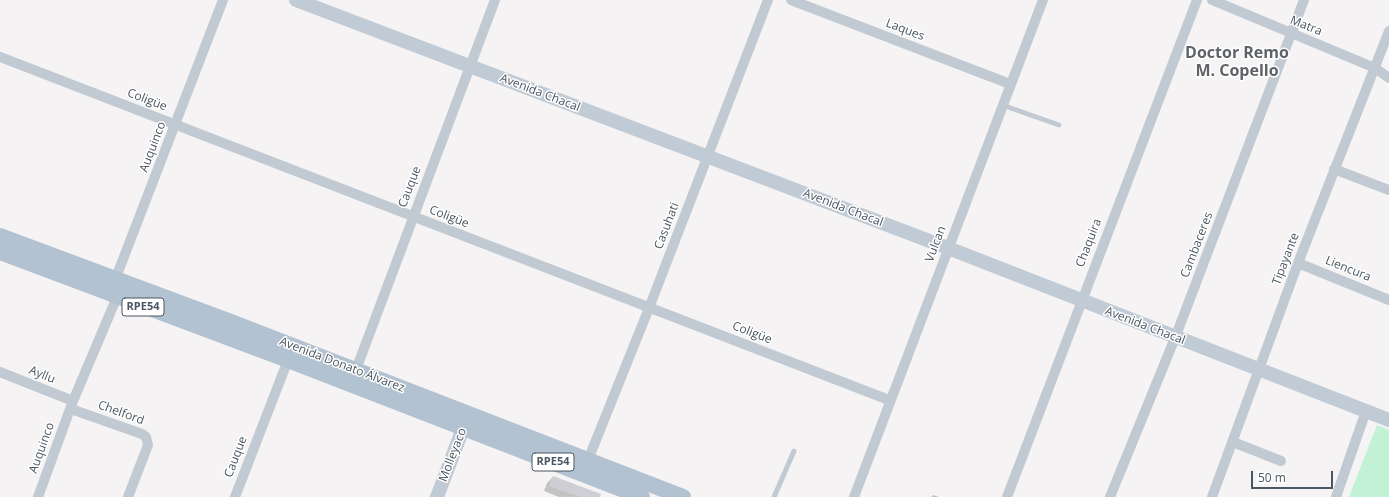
<!DOCTYPE html>
<meta charset="utf-8">
<style>
body{margin:0}
#map{position:relative;width:1389px;height:497px;overflow:hidden;background:#f5f3f3;font-family:"Open Sans",sans-serif}
canvas{display:block}
.scale{position:absolute;left:1251px;top:471px;width:82px;height:18px;box-sizing:border-box;border:2px solid #4a5661;border-top:0;padding-left:5px;font-size:12px;line-height:14px;white-space:nowrap;color:#4a5661;-webkit-text-stroke:3px #fff;paint-order:stroke}
</style>
<div id="map">
<canvas width="1389" height="497"></canvas>
<div class="scale">50 m</div>
</div>
<script>
const g = document.querySelector('canvas').getContext('2d');
g.lineJoin = 'round';
function fillPath(path, color) { g.fillStyle = color; g.fill(path, 'evenodd'); }
const shape = rows => new Path2D(rows.map(r => 'M' + r).join(''));
function stroke(path, color, width, dash) { g.strokeStyle = color; g.lineWidth = width; g.lineCap = dash ? 'butt' : 'round'; g.setLineDash(dash || []); g.stroke(path); }
function label(font, color, halo, rows, align = 'center') {
  g.font = font + ' "Open Sans",sans-serif'; g.lineWidth = 3; g.setLineDash([]); g.textBaseline = 'middle'; g.strokeStyle = halo; g.fillStyle = color; for (const [text, x, y, turn = 0] of rows) {
    g.save(); g.translate(x, y); g.rotate((+turn || 0) * Math.PI / 180); g.textAlign = isNaN(turn) ? turn : align; if (halo) g.strokeText(text, 0, 0); g.fillText(text, 0, 0); g.restore();
  }
}
fillPath(shape([
 [1377,425,1389,430,1389,497,1349,497]
]), '#c3f1d5');
fillPath(shape([
 [553,477,599,497,559,497,544,491,547,483],
 [933,495,939,497,931,497]
]), '#0003');
fillPath(shape([
 [553,476,601,494,600,497,580,497,549,486]
]), '#cdcfd5');
stroke(shape([
 [1002,105,1059,125],
 [774,497,794,451]
]), '#c1cad2', 5);
stroke(shape([
 [791,0,1010,84],
 [1212,0,1375,68,1389,78],
 [0,57,889,400],
 [1334,169,1389,190],
 [1298,263,1389,300],
 [115,280,223,0],
 [0,372,73,401],
 [354,375,495,0],
 [71,409,142,434,146,437,148,445,128,497],
 [1233,442,1281,461],
 [588,460,649,308,768,0],
 [38,497,73,401,117,297],
 [235,497,288,360],
 [854,497,1043,0],
 [1007,497,1197,0],
 [1110,497,1175,338,1304,0],
 [1212,497,1298,263,1389,31],
 [1336,497,1366,411]
]), '#c1cad2', 10);
stroke(shape([
 [296,0,948,248,1389,420],
 [437,497,467,418]
]), '#c1cbd6', 14);
stroke(shape([
 [0,236,231,322,683,497],
 [0,252,288,360,642,497]
]), '#b3c2d1', 16);
for (const [x, y, w] of [
 [143,307,42],
 [553,462,42]
]) { const box = new Path2D(); box.roundRect(x - w / 2, y - 9, w, 18, 3); g.fillStyle = '#fff'; g.fill(box); stroke(box, '#4a5661', 1); }
label('bold 11px', '#4a5661', null, [
 ["RPE54",143,307],
 ["RPE54",553,462]
]);
label('12px', '#4a5661', '#fff', [
 ["Matra",1306,26,22],
 ["Laques",905,30,21],
 ["Avenida Chacal",540,93,21],
 ["Coligüe",147,100,21],
 ["Auquinco",153,147,-69],
 ["Cauque",410,187,-69],
 ["Avenida Chacal",843,208,21],
 ["Coligüe",449,217,21],
 ["Casuhati",667,226,-69],
 ["Chaquira",1089,243,-69],
 ["Vulcan",936,244,-69],
 ["Cambaceres",1197,245,-69],
 ["Tipayante",1286,259,-69],
 ["Liencura",1348,269,22],
 ["Avenida Chacal",1145,326,21],
 ["Coligüe",752,333,21],
 ["Avenida Donato Álvarez",342,365,21],
 ["Ayllu",42,375,22],
 ["Chelford",121,413,20],
 ["Auquinco",42,448,-70],
 ["Molleyaco",453,455,-69],
 ["Cauque",236,457,-69]
]);
label('bold 16px', '#5f6368', '#fff', [
 ["Doctor Remo",1237,53],
 ["M. Copello",1237,71]
]);
</script>
